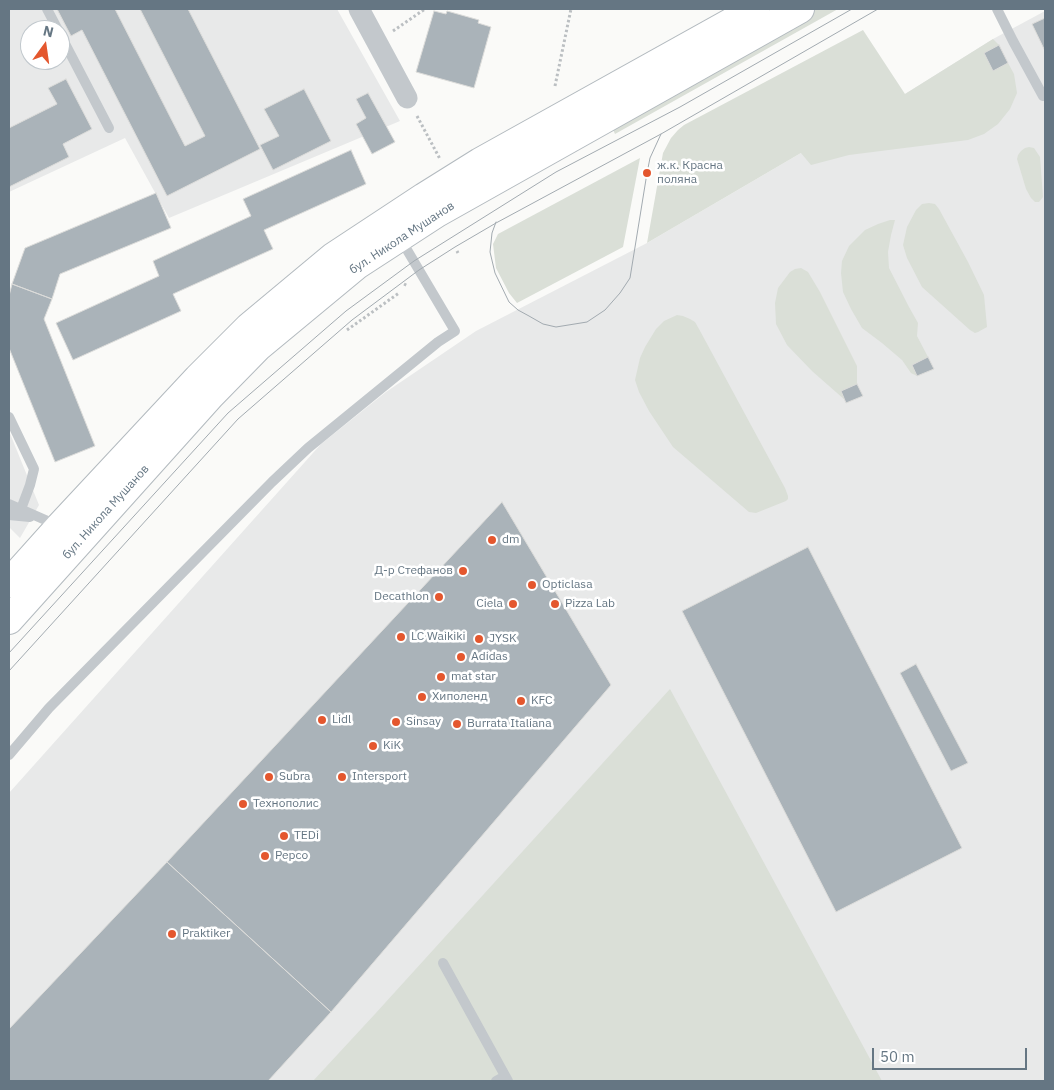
<!DOCTYPE html>
<meta charset="utf-8">
<style>
body{margin:0}
#map{position:relative;width:1054px;height:1090px;overflow:hidden;background:#fafaf8;font-family:"IBM Plex Sans",sans-serif}
canvas{display:block}
.frame{position:absolute;inset:0;border:10px solid #657683;pointer-events:none}
.north{position:absolute;left:20px;top:20px;width:50px;height:50px;box-sizing:border-box;background:#fff;border:1px solid #c1c8cd;border-radius:50%;rotate:14deg;font-size:14px;font-weight:700;line-height:20px;text-align:center;color:#657683}
.north::after{content:'';display:block;margin:auto;width:18px;height:22px;background:#e4572e;clip-path:polygon(50% 0,100% 100%,50% 72%,0 100%)}
.scale{position:absolute;left:872px;top:1048px;width:155px;height:22px;box-sizing:border-box;border:2px solid #657683;border-top:0;padding-left:6px;font-size:15px;line-height:18px;white-space:nowrap;color:#657683;-webkit-text-stroke:4px #fff;paint-order:stroke}
</style>
<div id="map">
<canvas width="1054" height="1090"></canvas>
<div class="frame"></div>
<div class="north">N</div>
<div class="scale">50 m</div>
</div>
<script>
const g = document.querySelector('canvas').getContext('2d');
g.lineJoin = 'round';
function fillPath(path, color) { g.fillStyle = color; g.fill(path, 'evenodd'); }
const shape = rows => new Path2D(rows.map(r => 'M' + r).join(''));
function stroke(path, color, width, dash) { g.strokeStyle = color; g.lineWidth = width; g.lineCap = dash ? 'butt' : 'round'; g.setLineDash(dash || []); g.stroke(path); }
function label(font, color, halo, rows, align = 'center') {
  g.font = font + ' "IBM Plex Sans",sans-serif'; g.lineWidth = 5; g.setLineDash([]); g.textBaseline = 'middle'; g.strokeStyle = halo; g.fillStyle = color; for (const [text, x, y, turn = 0] of rows) {
    g.save(); g.translate(x, y); g.rotate((+turn || 0) * Math.PI / 180); g.textAlign = isNaN(turn) ? turn : align; if (halo) g.strokeText(text, 0, 0); g.fillText(text, 0, 0); g.restore();
  }
}
fillPath(shape([
 [9,9,337,9,400,121,169,218,125,138,9,192],
 [30,30,60,30,60,60,30,60],
 [1045,11,1045,1081,9,1081,9,793,321,444,386,392,476,331,647,243,801,153,905,94,993,39],
 [9,431,39,505,20,538,9,527]
]), '#e8e9e9');
fillPath(shape([
 [816,9,838,9,615,134,611,125],
 [863,30,905,94,993,39,999,45,984,53,993,70,1008,63,1014,74,1017,93,1010,109,998,124,984,134,968,140,849,155,811,165,801,153,647,243,663,153,671,138,678,130,684,125],
 [1029,147,1034,148,1040,157,1043,197,1039,202,1035,202,1031,198,1026,189,1017,159,1018,155,1021,151,1025,148],
 [640,158,623,247,517,303,509,293,496,268,493,244,498,234],
 [929,203,935,204,939,209,968,262,984,295,987,327,978,332,975,333,970,330,922,287,907,258,903,245,907,227,916,210,922,204],
 [890,220,895,220,891,235,888,252,889,268,909,307,918,323,917,336,928,357,912,365,917,376,911,373,902,360,882,343,862,328,851,309,843,292,841,273,842,261,849,246,865,230,878,224],
 [801,268,808,272,820,292,857,366,857,384,841,391,845,400,812,371,787,345,776,324,775,303,778,288,790,272,795,269],
 [677,315,683,316,690,319,695,322,699,329,785,488,788,496,788,499,786,501,756,513,749,512,673,447,649,411,639,392,635,380,640,358,645,347,656,329,664,321],
 [670,689,882,1081,313,1081,375,1014]
]), '#dadfd7');
const building = shape([
 [57,9,115,9,185,146,205,136,140,9,188,9,260,149,167,196,82,30,71,36,57,9],
 [434,11,446,14,447,11,479,20,478,23,491,27,474,88,416,72,434,11],
 [1045,18,1045,51,1032,24,1045,18],
 [999,45,1008,63,993,71,984,53,999,45],
 [66,79,92,129,63,144,69,157,9,187,9,128,57,104,48,88,66,79],
 [304,89,331,141,273,170,260,145,279,136,264,109,304,89],
 [368,93,395,142,372,154,356,124,366,118,356,99,368,93],
 [351,150,366,184,264,230,273,249,173,294,181,311,73,360,56,323,159,276,153,261,251,216,243,199,351,150],
 [156,193,171,228,60,274,52,299,12,284,25,248,156,193],
 [12,284,52,299,44,319,95,446,55,462,9,348,9,296,12,284],
 [928,357,934,369,917,376,912,365,928,357],
 [857,384,863,396,846,403,841,391,857,384],
 [502,502,611,685,331,1012,167,862,502,502],
 [808,547,962,848,836,912,682,611,808,547],
 [916,664,968,763,951,771,900,673,916,664],
 [167,862,331,1012,268,1081,9,1081,9,1029,167,862]
]);
fillPath(building, '#aab3b9');
stroke(building, '#dcdcda', 1);
const secondary = shape([
 [9,583,60,526,198,378,249,327,333,257,424,197,480,162,755,9],
 [9,620,211,395,258,347,357,265,437,213,800,9]
]);
stroke(secondary, '#b3babf', 30);
stroke(shape([
 [393,31,425,9],
 [555,86,571,9],
 [417,116,440,159],
 [457,251,458,253],
 [404,284,408,286],
 [347,330,399,293]
]), '#bbbfc2', 3, [2.5, 2.5]);
stroke(shape([
 [47,9,58,30],
 [997,9,1013,41,1043,96],
 [60,34,109,128],
 [9,417,34,469,30,485,21,509],
 [9,504,59,526],
 [9,515,30,517],
 [9,755,49,708,272,482,308,448,438,342,455,331,400,238],
 [443,963,508,1081],
 [496,1081,505,1076]
]), '#c3c8cc', 10);
stroke(shape([
 [359,9,407,98]
]), '#c3c8cc', 21);
stroke(secondary, '#fff', 28);
stroke(shape([
 [496,222,492,233,490,252,495,273,509,302,518,310,529,316,543,324,556,327,587,322,605,310,620,293,630,278,647,173,650,158,661,134],
 [9,653,228,413,346,311,414,261,556,172,680,107,852,9],
 [9,671,238,419,352,320,419,270,455,247,496,223,661,134,878,9]
]), '#a2aab0', 1);
for (const [x, y, r, color] of [
 [647,173,5,"#e4572e"],
 [492,540,5,"#e4572e"],
 [463,571,5,"#e4572e"],
 [532,585,5,"#e4572e"],
 [439,597,5,"#e4572e"],
 [513,604,5,"#e4572e"],
 [555,604,5,"#e4572e"],
 [401,637,5,"#e4572e"],
 [479,639,5,"#e4572e"],
 [461,657,5,"#e4572e"],
 [441,677,5,"#e4572e"],
 [422,697,5,"#e4572e"],
 [521,701,5,"#e4572e"],
 [322,720,5,"#e4572e"],
 [396,722,5,"#e4572e"],
 [457,724,5,"#e4572e"],
 [373,746,5,"#e4572e"],
 [269,777,5,"#e4572e"],
 [342,777,5,"#e4572e"],
 [243,804,5,"#e4572e"],
 [284,836,5,"#e4572e"],
 [265,856,5,"#e4572e"],
 [172,934,5,"#e4572e"]
]) { const dot = new Path2D(); dot.arc(x, y, r, 0, 2 * Math.PI); g.fillStyle = color; g.fill(dot); stroke(dot, '#fff', 2); }
label('12px', '#657683', '#fff', [
 ["ж.к. Красна",657,166],
 ["поляна",657,180],
 ["dm",502,540],
 ["Д-р Стефанов",453,571,"right"],
 ["Opticlasa",542,585],
 ["Decathlon",429,597,"right"],
 ["Ciela",503,604,"right"],
 ["Pizza Lab",565,604],
 ["LC Waikiki",411,637],
 ["JYSK",489,639],
 ["Adidas",471,657],
 ["mat star",451,677],
 ["Хиполенд",432,697],
 ["KFC",531,701],
 ["Lidl",332,720],
 ["Sinsay",406,722],
 ["Burrata Italiana",467,724],
 ["KiK",383,746],
 ["Subra",279,777],
 ["Intersport",352,777],
 ["Технополис",253,804],
 ["TEDi",294,836],
 ["Pepco",275,856],
 ["Praktiker",182,934]
], 'left');
label('12px', '#657683', '#fff', [
 ["бул. Никола Мушанов",402,238,-33],
 ["бул. Никола Мушанов",106,512,-48]
]);
</script>
